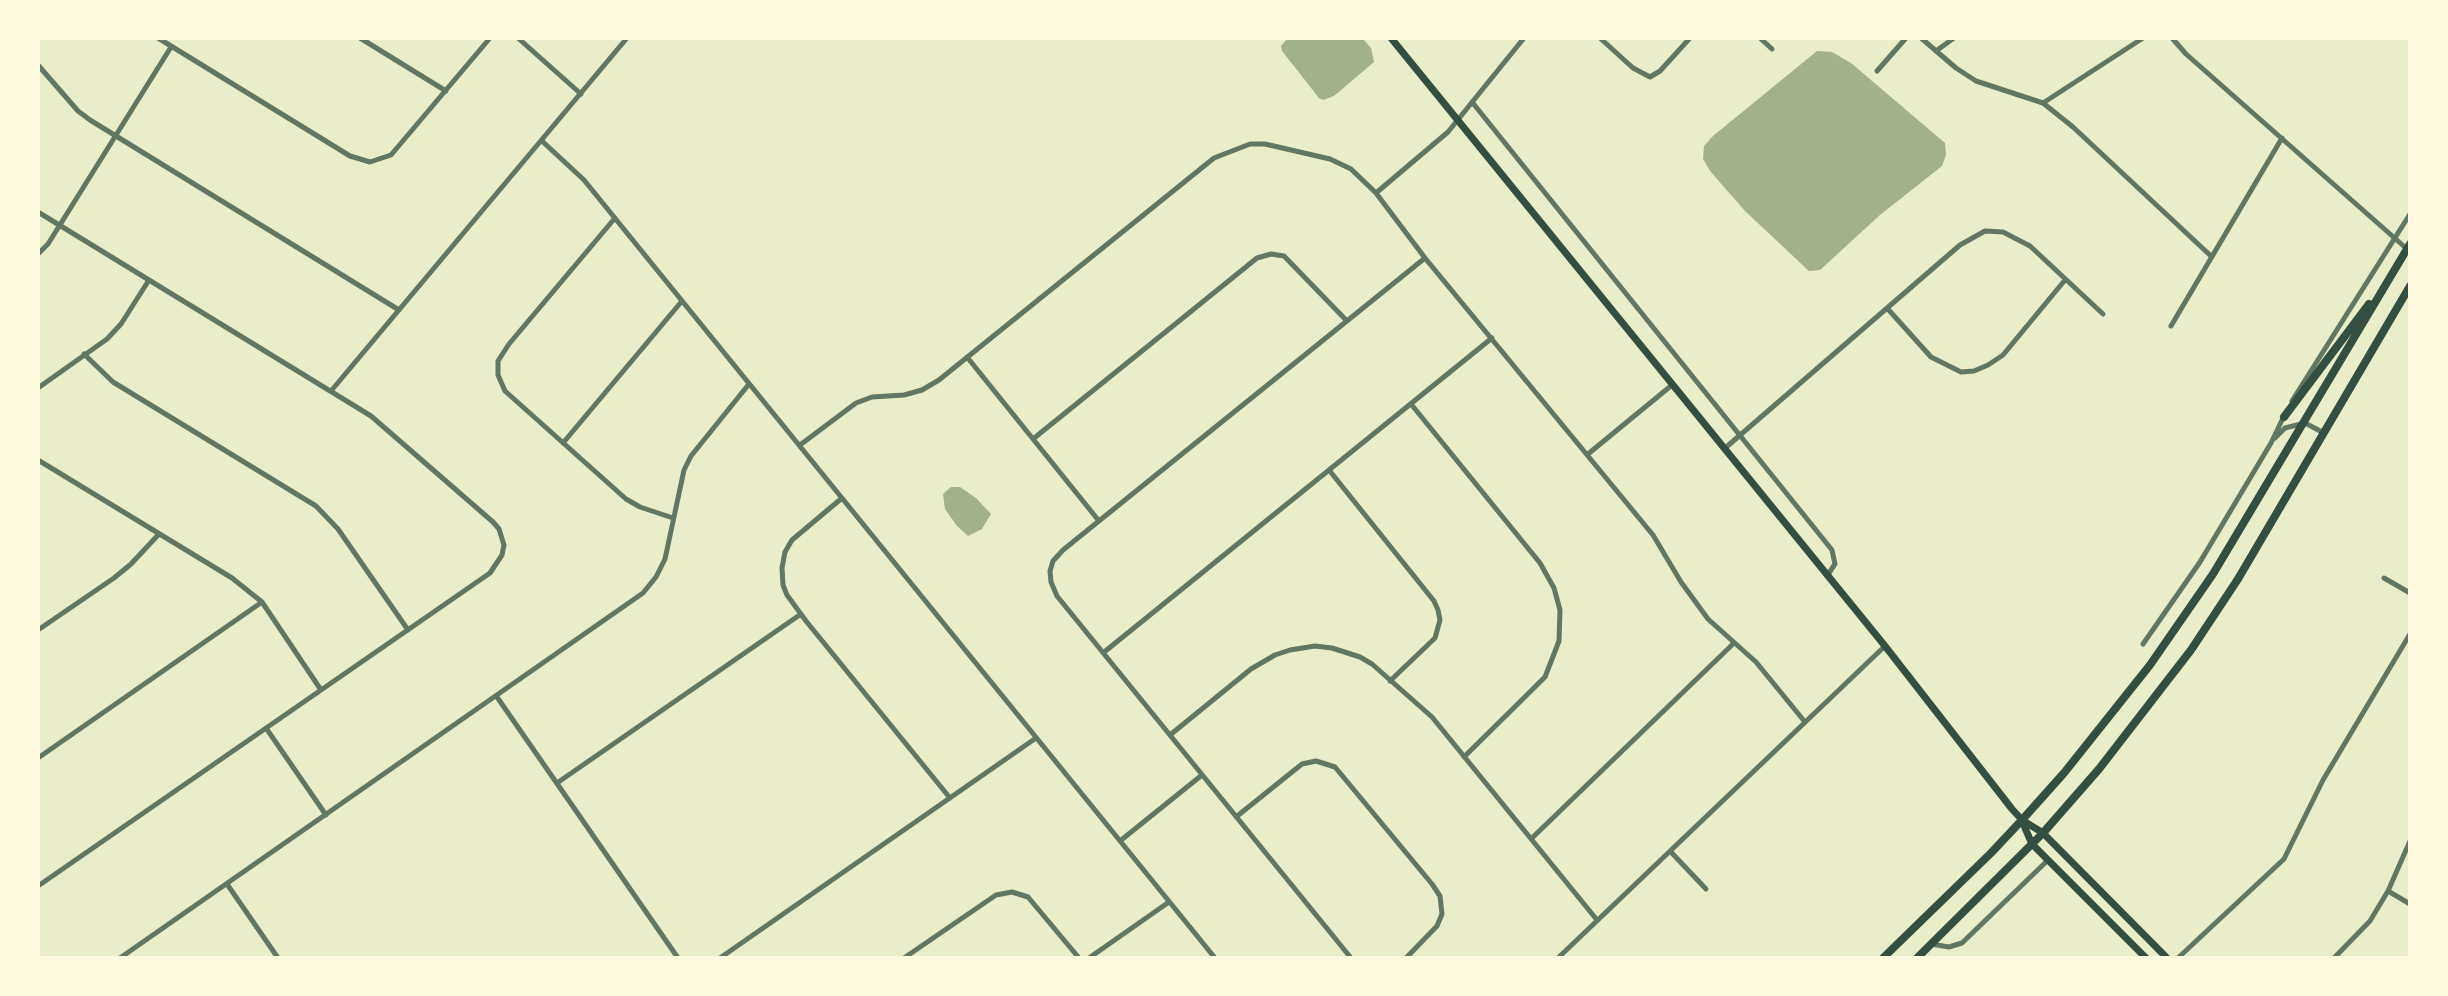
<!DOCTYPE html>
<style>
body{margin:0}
#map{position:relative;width:2448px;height:996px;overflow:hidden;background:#e9edc9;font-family:"Archivo Narrow",sans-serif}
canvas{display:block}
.frame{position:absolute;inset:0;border:40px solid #fefae0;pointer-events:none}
</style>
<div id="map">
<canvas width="2448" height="996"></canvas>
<div class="frame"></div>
</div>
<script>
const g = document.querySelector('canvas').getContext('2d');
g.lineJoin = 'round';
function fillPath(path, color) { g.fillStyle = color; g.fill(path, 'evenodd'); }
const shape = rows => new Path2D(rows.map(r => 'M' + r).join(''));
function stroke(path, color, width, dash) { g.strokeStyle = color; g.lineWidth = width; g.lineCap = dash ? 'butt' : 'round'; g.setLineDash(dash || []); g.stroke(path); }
fillPath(shape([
 [1288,38,1363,39,1371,48,1374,62,1334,96,1323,100,1319,98,1282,51,1281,46],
 [1817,51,1832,52,1851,63,1945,143,1946,155,1942,166,1880,215,1820,270,1809,271,1745,211,1710,171,1703,159,1704,146,1713,136],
 [951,487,960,487,976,498,991,514,982,529,968,536,957,526,945,509,943,494]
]), '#a3b18a');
stroke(shape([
 [158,38,350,156,370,162,391,155,490,38],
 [360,38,446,91],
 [518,38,581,94],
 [1600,38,1633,68,1650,77,1660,71,1690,38],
 [1760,38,1772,49],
 [1921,38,1956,68,1976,81,2043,103,2073,127,2212,257],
 [2172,38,2186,54,2407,249],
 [1936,51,1954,38],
 [38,65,78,111,90,120,399,310],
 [1877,71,1906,38],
 [1472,102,1832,550,1835,564,1827,576],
 [2043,103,2143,38],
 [542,141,584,180,1215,958],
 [1376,193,1448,132,1524,38],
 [38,212,371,416,493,522,499,529,504,545,502,555,490,573,38,886],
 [615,218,509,344,498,361,498,375,505,391,626,499,640,507,673,518],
 [38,254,48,244,171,47],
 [1887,308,1931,357,1961,372,1974,371,1988,365,2003,355,2065,280],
 [2171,326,2282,138],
 [84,354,113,382,316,506,338,529,408,630],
 [967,357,1099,521],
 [38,388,107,339,121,324,149,280],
 [331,391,627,38],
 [2292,401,2410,214],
 [1411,404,1540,563,1554,588,1560,610,1559,641,1545,677,1464,757],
 [2275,438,2285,428,2305,423,2324,433],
 [1033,439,1257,258,1271,254,1284,256,1346,320],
 [563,443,682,301],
 [800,445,856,403,872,397,904,395,922,390,939,380,1214,158,1250,144,1265,144,1330,159,1351,169,1376,193,1425,258,1653,535,1681,582,1708,619,1756,662,1805,722],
 [1724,449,1960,245,1985,231,2003,232,2030,246,2103,314],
 [1588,454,1672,385],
 [38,460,232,578,262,602,321,690],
 [1329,470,1434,601,1438,610,1440,620,1435,638,1390,681],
 [842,498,792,540,785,552,782,568,783,585,787,595,806,621,950,798],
 [2384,578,2410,593],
 [38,630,114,578,131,564,159,534],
 [2143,644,2200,562,2271,443,2284,416],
 [1103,653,1492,338],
 [497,697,678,958],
 [266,728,326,815],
 [1170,735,1251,669,1275,655,1290,650,1315,646,1332,648,1360,657,1372,664,1432,717,1597,920],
 [38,758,262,602],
 [557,783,801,614],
 [1236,817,1302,764,1316,761,1335,767,1432,884,1440,896,1442,914,1437,926,1406,958],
 [1531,839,1734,643],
 [1120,841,1202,775],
 [1670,851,1706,889],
 [227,884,278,958],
 [2388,891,2410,904],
 [1931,944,1949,947,1962,943,2047,861],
 [120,958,643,593,656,577,665,559,684,470,691,456,749,384],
 [720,958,1036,738],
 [904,958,996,895,1012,892,1028,897,1079,958],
 [1089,958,1169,902],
 [1351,958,1057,596,1051,582,1050,571,1053,561,1063,550,1425,258],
 [1558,958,1885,646],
 [2178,958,2284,859,2323,780,2410,634],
 [2334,958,2370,921,2388,891,2410,841]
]), '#617663', 5);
stroke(shape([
 [1391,38,1885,646,2012,809,2022,820,2043,833,2167,958],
 [2022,821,2032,844,2146,958]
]), '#344e41', 7);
stroke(shape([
 [2284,417,2369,304],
 [1883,958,1991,853,2022,820,2064,773,2150,665,2213,574,2410,244],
 [1917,958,2043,833,2099,769,2191,650,2238,579,2410,286]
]), '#344e41', 8);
</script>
